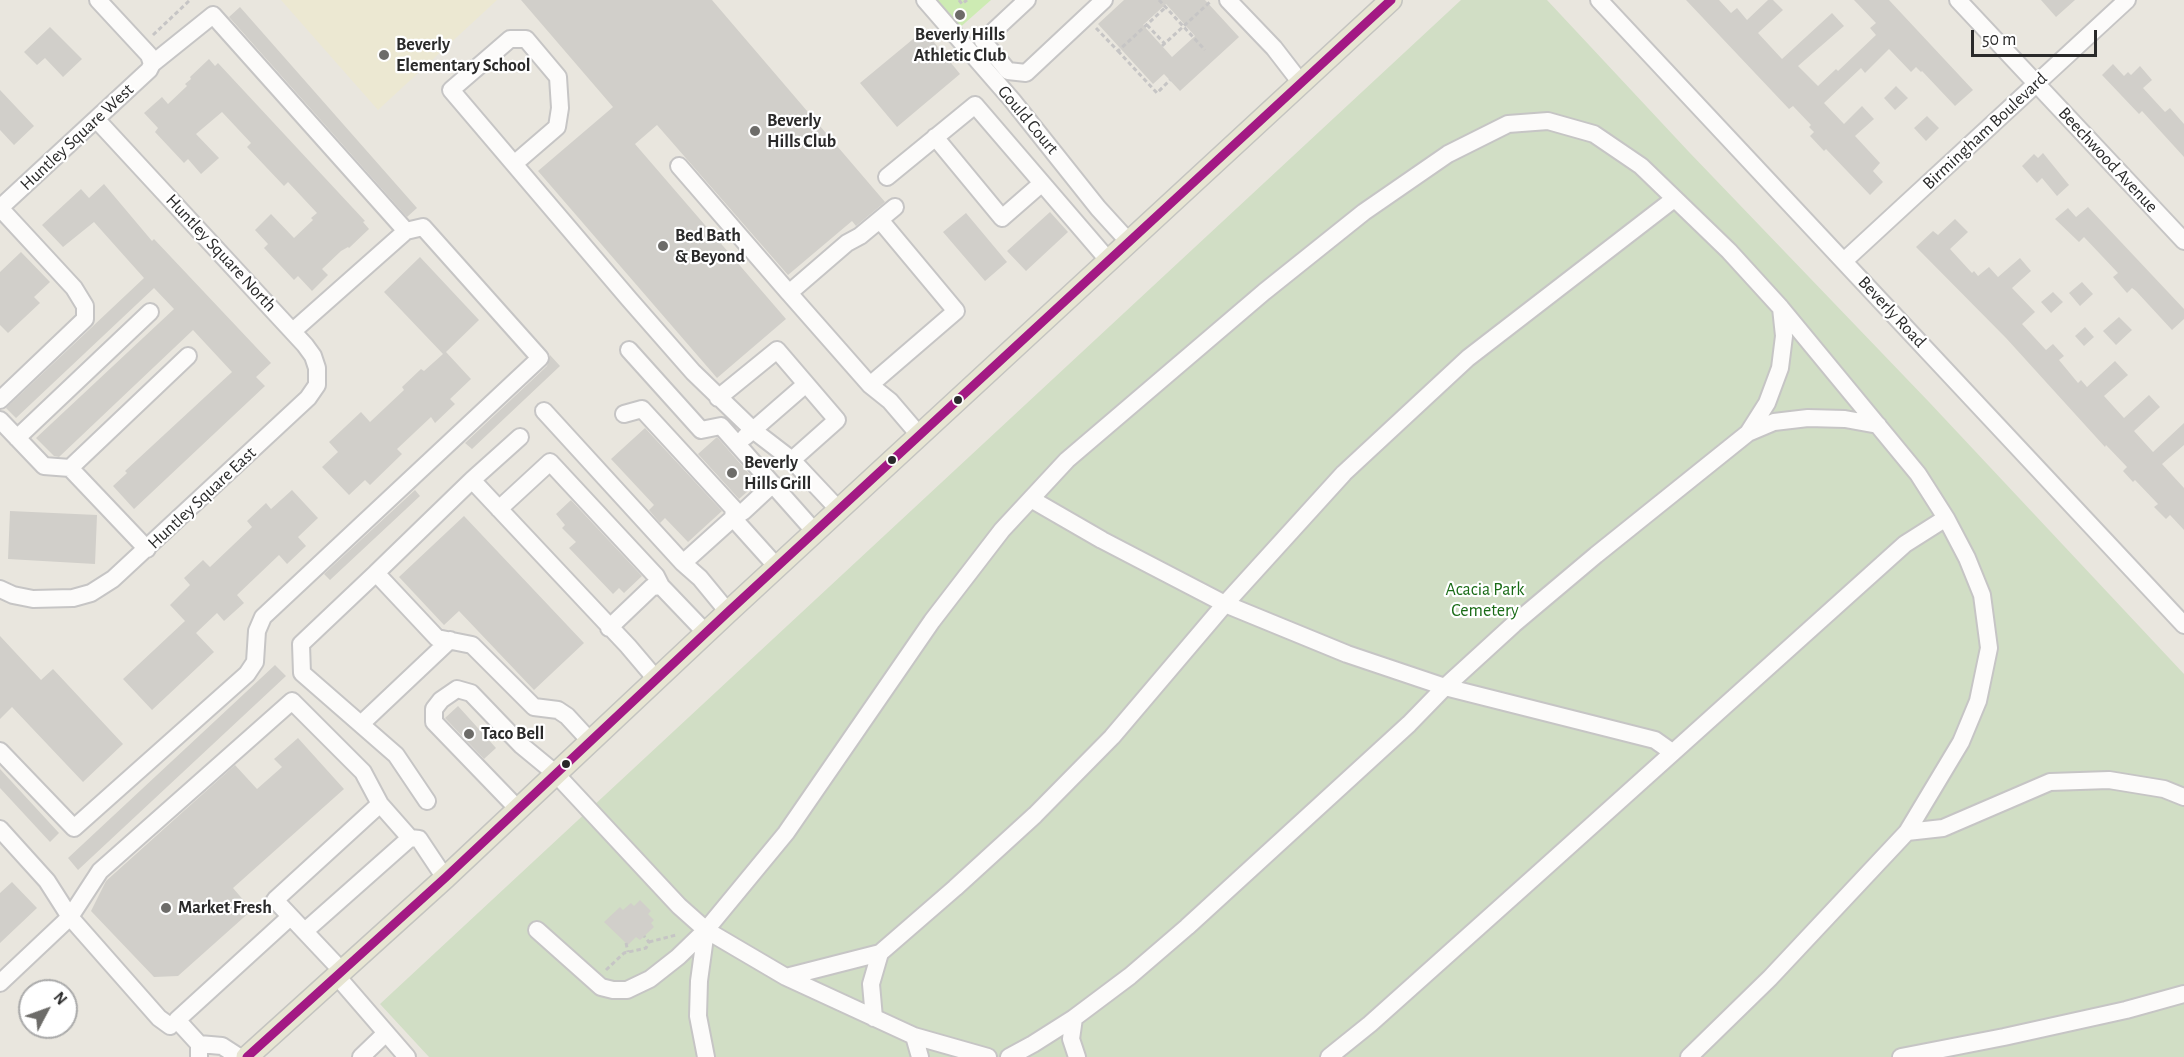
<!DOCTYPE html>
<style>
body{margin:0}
#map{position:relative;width:2184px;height:1057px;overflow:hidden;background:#e9e6de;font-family:"Alegreya Sans",sans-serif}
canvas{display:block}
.north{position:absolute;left:18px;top:979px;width:60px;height:60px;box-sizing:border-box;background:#fff;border:2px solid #aaa;border-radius:50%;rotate:49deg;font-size:16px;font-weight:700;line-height:24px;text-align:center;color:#2a2a2a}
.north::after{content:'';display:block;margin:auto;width:21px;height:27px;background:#6d6c69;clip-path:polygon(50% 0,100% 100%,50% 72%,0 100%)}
.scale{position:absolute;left:1971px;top:30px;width:126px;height:27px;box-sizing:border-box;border:3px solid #2a2a2a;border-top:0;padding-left:8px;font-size:18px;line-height:21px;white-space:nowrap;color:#2a2a2a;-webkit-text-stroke:4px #fff;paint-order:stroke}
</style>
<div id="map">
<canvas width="2184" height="1057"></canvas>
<div class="north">N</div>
<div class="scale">50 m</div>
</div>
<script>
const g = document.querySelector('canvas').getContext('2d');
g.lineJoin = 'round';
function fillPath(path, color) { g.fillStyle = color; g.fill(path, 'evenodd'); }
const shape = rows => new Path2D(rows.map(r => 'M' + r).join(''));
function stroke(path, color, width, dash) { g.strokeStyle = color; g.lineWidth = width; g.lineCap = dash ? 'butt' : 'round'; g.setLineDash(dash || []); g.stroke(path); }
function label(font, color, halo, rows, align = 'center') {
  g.font = font + ' "Alegreya Sans",sans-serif'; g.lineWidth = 4.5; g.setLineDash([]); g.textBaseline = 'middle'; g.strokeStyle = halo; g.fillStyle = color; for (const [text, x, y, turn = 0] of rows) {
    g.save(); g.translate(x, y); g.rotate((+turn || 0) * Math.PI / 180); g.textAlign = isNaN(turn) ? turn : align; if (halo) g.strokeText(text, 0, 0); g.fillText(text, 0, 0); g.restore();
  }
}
fillPath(shape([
 [281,0,497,0,378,110]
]), '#ece8d2');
fillPath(shape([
 [1461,0,1547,0,1689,152,1929,402,2184,674,2184,1057,429,1057,380,1004]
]), '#d1dec5');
fillPath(shape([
 [933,0,991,0,957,30]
]), '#cdebb3');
fillPath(shape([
 [521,0,712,0,885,202,856,226,852,221,788,275,657,125,635,144,786,319,717,378,538,171,613,107],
 [1124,0,1205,0,1239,37,1180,91,1164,74,1153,84,1098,24],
 [1166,4,1195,36,1172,57,1143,25],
 [1686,0,1719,0,1731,13,1737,8,1747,20,1768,0,1773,0,1783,10,1758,33,1782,59,1832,13,1844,26,1798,66,1818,86,1836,69,1838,71,1876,35,1870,28,1876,23,1854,0,1889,0,1973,90,1955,106,1922,71,1921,72,1916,67,1911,72,1889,49,1865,73,1861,68,1824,103,1844,124,1862,106,1874,119,1855,136,1880,163,1873,171,1883,182,1870,195,1826,149,1824,151,1810,136,1814,132,1809,127,1811,125,1793,106,1789,109],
 [2041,0,2075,0,2056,17],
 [240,7,417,208,407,217,229,17],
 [50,27,82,59,63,77,45,58,37,65,24,52],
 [924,30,960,74,897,127,860,83],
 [209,59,215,66,218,63,365,221,363,222,369,229,349,248,348,247,341,251,322,269,328,275,312,291,298,276,294,280,264,248,268,244,255,230,271,214,294,238,313,220,311,218,317,213,288,182,284,186,247,147,251,143,222,112,196,134,219,158,201,174,188,159,184,163,155,132,158,128,144,113,162,97,168,104,187,86,185,84,191,79,190,77],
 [2113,64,2124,76,2128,72,2131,75,2140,66,2152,80,2143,88,2165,112,2170,108,2184,124,2184,157,2142,111,2139,114,2102,75],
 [1896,86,1908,98,1895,110,1884,98],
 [0,90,34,126,14,145,0,130],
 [1927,116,1939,128,1926,141,1914,128],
 [2043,153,2069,185,2057,196,2042,178,2037,183,2022,166,2034,154,2038,158],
 [104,184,152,241,154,239,271,363,256,377,265,386,134,509,113,486,127,473,125,471,232,372,193,330,59,457,54,456,36,438,174,309,154,288,16,418,6,408,144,278,94,222,63,247,42,225,81,189,89,198],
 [2088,207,2184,309,2184,319,2172,330,2136,291,2132,288,2127,293,2113,277,2118,273,2084,237,2079,242,2055,219,2068,208,2076,217],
 [1050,212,1068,232,1026,271,1007,251],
 [966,213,1007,262,985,281,943,232],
 [1955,219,1968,232,1950,249,1972,273,1974,271,1978,276,1989,267,1998,277,2020,258,2031,271,2012,288,2035,312,2022,324,2046,350,2053,344,2064,356,2059,360,2078,383,2081,380,2087,387,2115,361,2128,375,2104,396,2124,418,2149,395,2160,407,2134,431,2153,452,2184,423,2184,445,2162,464,2184,488,2184,530,2170,515,2166,519,2154,507,2158,504,2135,480,2133,482,2123,471,2127,467,2106,445,2105,447,2006,338,1916,247,1933,231,1938,235],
 [21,252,50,282,34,297,40,303,8,333,0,325,0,272],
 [420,257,479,320,446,352,471,379,450,399,455,404,435,423,431,417,397,449,402,454,370,485,365,480,349,495,322,467,338,452,329,442,361,412,370,422,404,390,402,387,421,369,424,371,443,354,384,292],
 [2082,282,2093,294,2080,306,2069,293],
 [2053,292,2063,302,2051,313,2041,302],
 [2119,317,2132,330,2116,345,2103,331],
 [2085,327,2094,337,2084,346,2075,336],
 [550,355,560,366,472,449,465,443,547,366],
 [645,428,722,511,688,542,665,518,660,523,649,510,654,505,611,459],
 [717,437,757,483,739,499,698,454],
 [292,490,318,518,298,537,306,546,287,564,279,555,237,595,244,603,224,621,217,613,196,633,214,652,152,710,123,679,185,621,170,605,190,585,184,578,203,560,210,567,252,527,247,521,266,503,271,509],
 [415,490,420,496,330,580,324,574],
 [571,500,642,576,624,593,619,588,613,594,569,548,576,542,562,528,565,525,556,514],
 [10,511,97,515,95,564,8,559],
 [464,516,584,643,534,690,459,611,444,625,399,577],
 [0,636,41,680,53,669,123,744,83,782,12,707,0,719],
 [275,665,286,676,78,870,68,858],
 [458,706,496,748,484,759,445,718],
 [298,738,344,789,233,888,252,910,178,976,154,977,91,911,106,881,235,765,257,789,282,767,274,759],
 [0,769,59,833,50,842,0,788],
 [12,882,37,908,0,943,0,893],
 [640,900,651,911,648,914,654,920,651,923,654,927,640,940,636,937,628,945,604,922,620,907,623,910,631,903,634,906]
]), '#d1cfca');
const minor = shape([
 [98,0,149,55,152,64],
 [925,0,1012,100,1098,208,1129,242],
 [1027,0,983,41,1008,71,1026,73,1104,0],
 [1228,0,1274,48,1301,83],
 [1599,0,2184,625],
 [1958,0,2184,241],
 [935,137,1002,218,1041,184],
 [514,164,557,127,560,108,558,77,526,39,510,39,451,90,514,164,629,299,693,372,753,430,792,460,839,510],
 [679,166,789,293],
 [887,177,975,105,1109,261],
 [895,207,860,236,847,243,789,293,870,385,890,401,920,436],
 [0,208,149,70,152,64,213,15,406,231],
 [0,208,74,288,85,306,85,319,0,400],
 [1844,261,2127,0],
 [629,350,701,430,721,426,815,532],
 [870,385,956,311,880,220],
 [718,398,777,350,837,420,792,460],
 [544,411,683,563,700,578,728,612],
 [624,414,642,409,734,509,733,518,683,563],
 [0,420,44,466,70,468,147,549],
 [1748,433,1774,422,1808,418,1845,419,1878,425],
 [520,437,472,480,628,646,656,679],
 [745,437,806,384],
 [17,438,150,312],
 [70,468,188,356],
 [472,480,376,573,437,638,472,645,534,707,558,710,567,716,591,742],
 [773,484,744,511,733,518,777,567],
 [1031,499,1102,540,1225,604,1347,654,1445,687,1655,740,1672,752],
 [499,509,550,462,656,576,661,586],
 [376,573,301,644,302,673,396,755,427,801],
 [0,589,13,595,33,599,73,598,91,593,113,579,308,398,317,385,317,368,313,356,305,345,96,119],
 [609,628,652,587,661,586,706,633],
 [361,724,450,640],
 [0,751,74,828,247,674,255,662,257,631,263,617,540,358,423,227,406,231,293,331],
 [518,809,434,722,434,709,441,700,457,689,471,693,521,745,555,773,679,906,706,930,699,981,698,1016,706,1057],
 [0,829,47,881,70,917,159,1018,170,1026],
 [1907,832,1943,828,2050,782,2109,780,2164,789,2184,797],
 [537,930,601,987,613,990,627,990,650,979,678,957,706,930],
 [305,931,410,838],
 [341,970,275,900,380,804],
 [336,975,407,1057],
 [786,977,880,953,955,888,1035,815,1112,737,1225,604,1344,473,1468,358,1674,199],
 [0,983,70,917,100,871,292,701,363,772,380,804,410,838,419,839,445,878],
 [874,1018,871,984,880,953],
 [1074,1018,1071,1039,1077,1057],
 [914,1036,920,1057],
 [199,1044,222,1046,239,1057],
 [199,1057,199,1044,177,1020,290,917],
 [361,1057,386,1033],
 [988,1057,914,1036,786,977,706,930,786,833,932,621,1002,530,1067,460,1264,292,1364,212,1448,154,1508,124,1548,121,1594,134,1641,166,1729,251,1781,308,1918,474,1946,518,1967,558,1982,595,1989,648,1978,701,1961,742,1907,832,1770,978,1689,1057],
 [1009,1057,1033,1044,1074,1018,1130,976,1187,927,1409,724,1445,687,1514,624,1596,555,1748,433,1767,403,1780,368,1784,336,1781,308],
 [1329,1057,1370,1024,1540,872,1905,544,1946,518],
 [1901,1057,2004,1037,2126,1010,2184,994]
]);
const major = shape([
 [247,1057,445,878,728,612,1391,0]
]);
stroke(minor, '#c6c5c5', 20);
stroke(major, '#c4c4c0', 24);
stroke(shape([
 [959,0,962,4,967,0],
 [1159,0,1205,50],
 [1147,25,1165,44],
 [1096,28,1118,51,1166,7],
 [153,35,190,0],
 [1162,46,1211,1],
 [1118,51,1157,93,1170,80],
 [649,942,676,935],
 [626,943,628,952],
 [606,970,624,953,646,948,649,942,644,936]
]), '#c6c5c5', 3, [4.5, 3]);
stroke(minor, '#fcfbfa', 16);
stroke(major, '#e7e5d2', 21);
stroke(shape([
 [247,1057,445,878,728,612,1391,0]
]), '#a31984', 9);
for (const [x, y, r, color] of [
 [960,15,6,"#6d6c69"],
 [384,55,6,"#6d6c69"],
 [755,131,6,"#6d6c69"],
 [663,246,6,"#6d6c69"],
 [958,400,5,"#2a2a2a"],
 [892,460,5,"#2a2a2a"],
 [732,473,6,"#6d6c69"],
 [469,734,6,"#6d6c69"],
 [566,764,5,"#2a2a2a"],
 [166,908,6,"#6d6c69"]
]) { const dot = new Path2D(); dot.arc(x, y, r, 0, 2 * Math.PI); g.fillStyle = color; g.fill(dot); stroke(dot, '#fff', 2); }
label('bold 18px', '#2a2a2a', '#fff', [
 ["Beverly Hills",960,35,"center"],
 ["Athletic Club",960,56,"center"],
 ["Beverly",396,45],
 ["Elementary School",396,66],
 ["Beverly",767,121],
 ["Hills Club",767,142],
 ["Bed Bath",675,236],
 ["& Beyond",675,257],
 ["Beverly",744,463],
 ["Hills Grill",744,484],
 ["Taco Bell",481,734],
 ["Market Fresh",178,908]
], 'left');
label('18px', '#2a2a2a', '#fff', [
 ["Gould Court",1028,120,50],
 ["Birmingham Boulevard",1985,131,-43],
 ["Huntley Square West",77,137,-43],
 ["Beechwood Avenue",2108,160,47],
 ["Huntley Square North",221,253,47],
 ["Beverly Road",1892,312,47],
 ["Huntley Square East",202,498,-43]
]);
label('18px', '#196b16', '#fff', [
 ["Acacia Park",1485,590],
 ["Cemetery",1485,611]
]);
</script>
